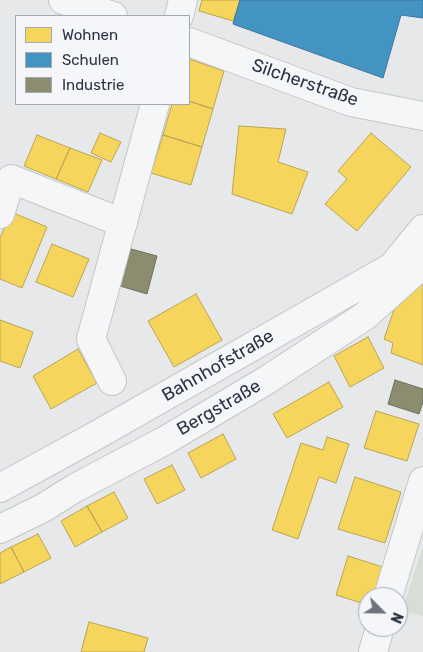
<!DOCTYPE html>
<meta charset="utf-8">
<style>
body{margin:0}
#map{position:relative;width:423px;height:652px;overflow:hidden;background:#e6e8ea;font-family:Rubik,sans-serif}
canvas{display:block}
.legend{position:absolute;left:15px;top:15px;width:175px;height:90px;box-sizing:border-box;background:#f4f6f9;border:1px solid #a4a8b1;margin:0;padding:6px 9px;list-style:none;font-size:15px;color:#2b3445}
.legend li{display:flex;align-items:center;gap:10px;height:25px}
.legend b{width:25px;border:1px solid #a4a8b1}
.north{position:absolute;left:358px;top:587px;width:50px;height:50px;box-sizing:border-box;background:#f4f6f9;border:1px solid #a4a8b1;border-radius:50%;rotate:113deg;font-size:14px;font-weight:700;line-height:20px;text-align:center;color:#2b3445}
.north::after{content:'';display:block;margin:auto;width:18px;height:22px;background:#6c737f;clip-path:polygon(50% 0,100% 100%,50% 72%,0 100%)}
</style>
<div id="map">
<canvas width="423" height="652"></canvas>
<ul class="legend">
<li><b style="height:14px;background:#f6d55c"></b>Wohnen</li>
<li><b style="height:14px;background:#4393c3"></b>Schulen</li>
<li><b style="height:14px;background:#8c8c6e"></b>Industrie</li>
</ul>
<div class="north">N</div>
</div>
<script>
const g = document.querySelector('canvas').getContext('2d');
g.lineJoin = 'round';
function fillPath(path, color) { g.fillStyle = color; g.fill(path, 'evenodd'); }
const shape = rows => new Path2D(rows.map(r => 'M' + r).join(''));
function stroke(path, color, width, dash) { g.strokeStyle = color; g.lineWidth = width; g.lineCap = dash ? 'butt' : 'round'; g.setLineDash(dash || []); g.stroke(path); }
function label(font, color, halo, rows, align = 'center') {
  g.font = font + ' Rubik,sans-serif'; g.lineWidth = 5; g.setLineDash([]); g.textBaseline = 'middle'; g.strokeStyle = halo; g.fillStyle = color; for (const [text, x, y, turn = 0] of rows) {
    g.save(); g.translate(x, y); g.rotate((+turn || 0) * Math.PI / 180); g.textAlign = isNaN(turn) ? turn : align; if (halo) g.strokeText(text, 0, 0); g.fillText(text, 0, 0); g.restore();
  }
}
fillPath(shape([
 [423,546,423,616,402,611]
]), '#d6ded6');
const homes = shape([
 [202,0,240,0,233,21,199,11,202,0],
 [189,59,224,71,213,109,189,101,189,59],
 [189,101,213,109,202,147,163,135,172,104,189,104,189,101],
 [239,126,286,129,278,162,308,172,292,214,232,194,239,126],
 [100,133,121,142,111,162,91,153,100,133],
 [371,133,411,167,357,231,325,204,347,179,338,171,371,133],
 [37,135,70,148,56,179,24,166,37,135],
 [163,135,202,147,191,185,151,173,163,135],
 [70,148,102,160,88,192,56,179,70,148],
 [11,212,47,227,22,288,0,279,0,238,11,212],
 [52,244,89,259,73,297,36,282,52,244],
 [423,273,423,365,391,353,393,343,384,339,398,298,423,273],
 [196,294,222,340,174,367,148,321,196,294],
 [0,320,33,332,20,368,0,361,0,320],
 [368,337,384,368,350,387,334,356,368,337],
 [78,349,97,383,51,409,33,376,78,349],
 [329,382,343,407,287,438,273,414,329,382],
 [376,411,419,424,407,461,364,448,376,411],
 [223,434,236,459,201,478,188,453,223,434],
 [327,437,349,444,336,483,319,477,298,539,272,530,301,443,323,450,327,437],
 [172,465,185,490,157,504,144,479,172,465],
 [355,477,401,492,385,543,338,529,355,477],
 [114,492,128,518,102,532,87,506,114,492],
 [87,506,102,532,75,547,61,521,87,506],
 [38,534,51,558,24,572,11,547,38,534],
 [11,547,24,572,0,584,0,553,11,547],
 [348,556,386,568,377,597,368,597,368,605,336,595,348,556],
 [89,622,148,638,144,652,81,652,89,622]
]);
fillPath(homes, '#f6d55c');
stroke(homes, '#b9a555', 1);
const schools = shape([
 [240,0,423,0,423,18,401,15,383,78,233,24,240,0]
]);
fillPath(schools, '#4393c3');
stroke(schools, '#3c769d', 1);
const industry = shape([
 [131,249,157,256,147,294,120,286,131,249],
 [395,380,423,389,423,402,419,414,388,404,395,380]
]);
fillPath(industry, '#8c8c6e');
stroke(industry, '#6f7262', 1);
const minor = shape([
 [63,0,113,16],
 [179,16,183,0],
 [189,42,351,102,423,116],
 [0,214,11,179,123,223],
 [112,381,91,339,155,104],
 [0,488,95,436,392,267,423,229],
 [0,529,43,508,75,488,166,440,267,380,365,316,423,264],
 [388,597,423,481],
 [373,652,380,627]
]);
stroke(minor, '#c4c6c8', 30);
stroke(minor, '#f5f6f7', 28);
label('18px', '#2b3445', '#f4f6f9', [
 ["Silcherstraße",305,83,19],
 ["Bahnhofstraße",218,366,-30],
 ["Bergstraße",219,408,-30]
]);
</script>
